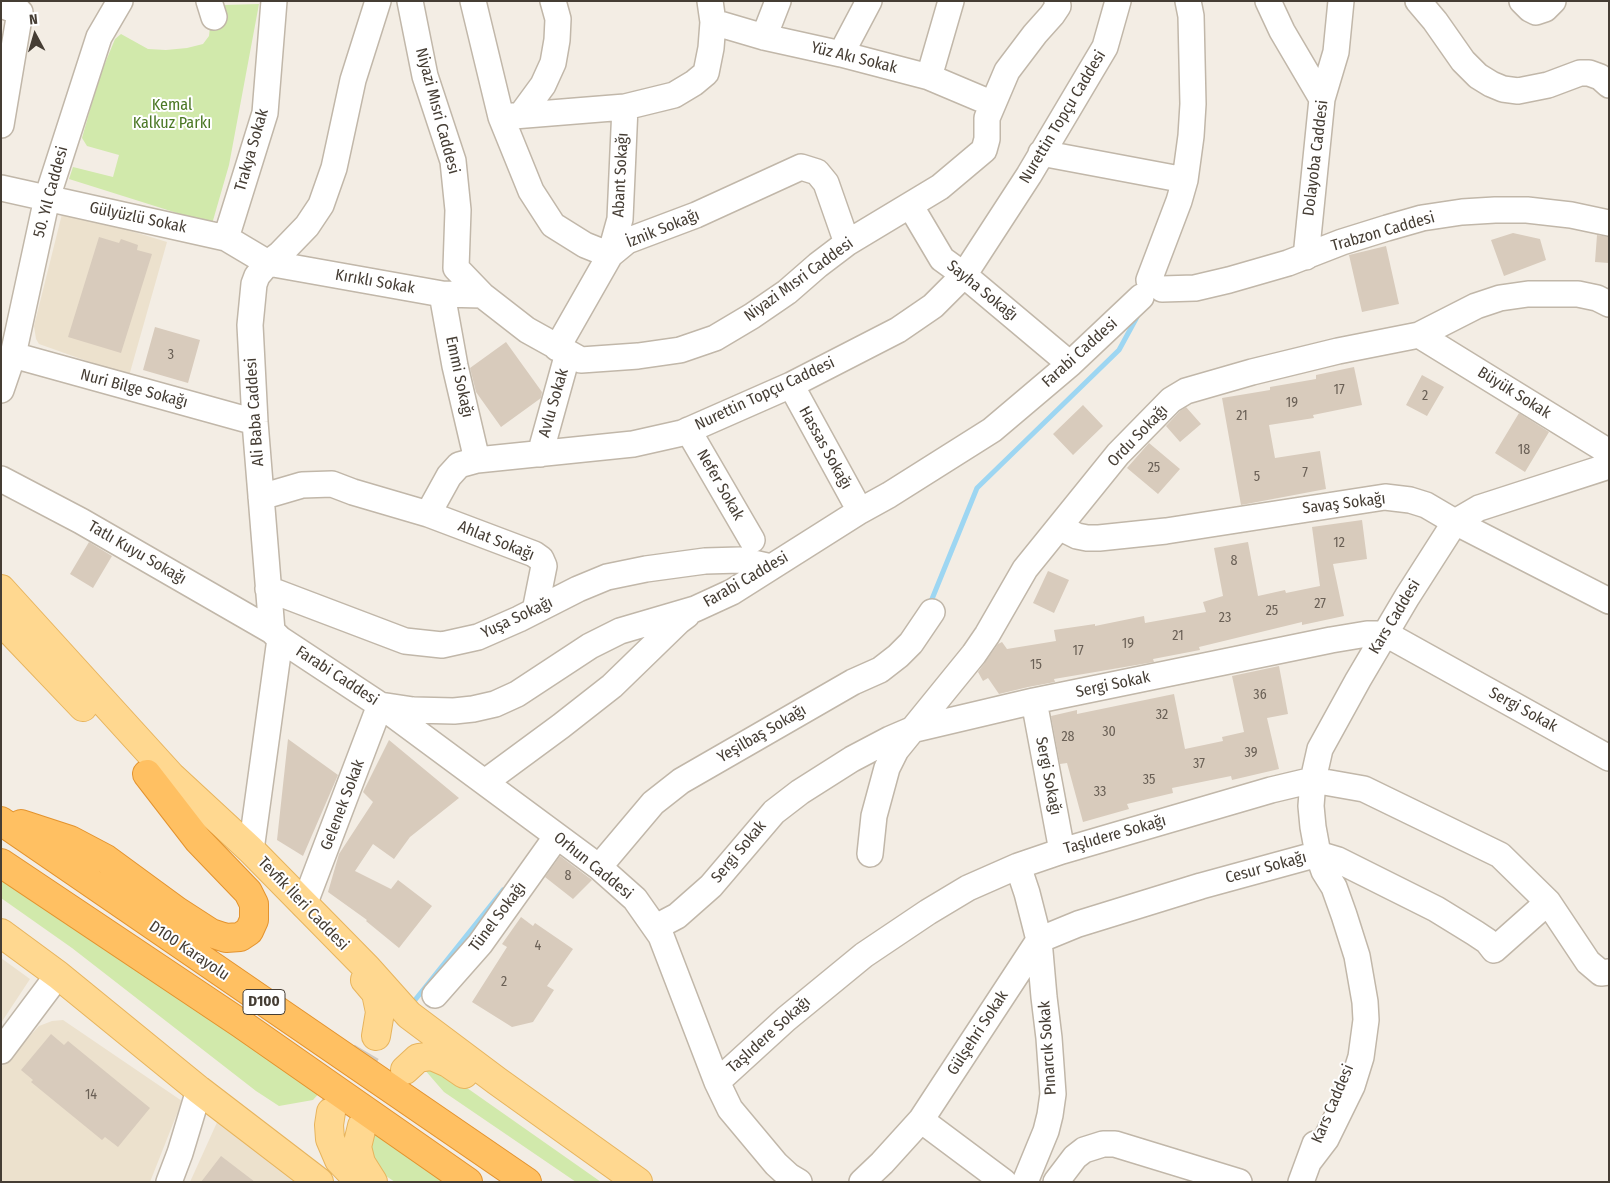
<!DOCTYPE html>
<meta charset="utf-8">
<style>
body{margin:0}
#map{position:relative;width:1610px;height:1183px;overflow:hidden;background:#f3ede4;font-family:"Fira Sans Condensed",sans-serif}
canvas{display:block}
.frame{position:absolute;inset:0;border:2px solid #453d34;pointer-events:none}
.north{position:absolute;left:10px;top:10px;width:50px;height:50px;-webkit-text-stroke:4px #fff;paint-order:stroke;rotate:354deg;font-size:14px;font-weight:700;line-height:20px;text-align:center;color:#453d34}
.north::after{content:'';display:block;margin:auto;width:18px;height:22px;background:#453d34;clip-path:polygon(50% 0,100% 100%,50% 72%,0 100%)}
</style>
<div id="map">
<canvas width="1610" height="1183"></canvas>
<div class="frame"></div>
<div class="north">N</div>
</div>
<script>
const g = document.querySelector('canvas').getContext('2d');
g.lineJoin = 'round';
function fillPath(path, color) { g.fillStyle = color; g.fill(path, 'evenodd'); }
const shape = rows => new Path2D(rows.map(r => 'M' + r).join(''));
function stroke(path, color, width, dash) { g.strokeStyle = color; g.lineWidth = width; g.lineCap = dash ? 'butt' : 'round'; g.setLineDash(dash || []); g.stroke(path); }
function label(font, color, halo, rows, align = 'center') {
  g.font = font + ' "Fira Sans Condensed",sans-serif'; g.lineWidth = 4; g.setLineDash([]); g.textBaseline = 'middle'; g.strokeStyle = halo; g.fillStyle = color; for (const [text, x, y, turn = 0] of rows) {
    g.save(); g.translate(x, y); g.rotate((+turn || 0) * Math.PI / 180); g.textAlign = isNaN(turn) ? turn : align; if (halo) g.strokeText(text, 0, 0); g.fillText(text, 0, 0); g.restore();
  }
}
fillPath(shape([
 [63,210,167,242,129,376,39,344,36,339,34,326],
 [1,958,30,979,1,1023],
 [63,1020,182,1101,150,1182,1,1182,1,1067,39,1026,52,1021],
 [219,1118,298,1182,190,1182]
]), '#ece1cd');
fillPath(shape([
 [259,4,229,165,212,224,69,179,73,167,113,177,119,155,87,146,82,138,99,78,115,39,121,34,148,49,166,50,187,48,203,44,209,36,211,18,223,5],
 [1,878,322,1090,313,1100,279,1106,256,1091,72,948,1,898],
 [430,1062,601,1182,576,1182,444,1092,424,1069],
 [370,1130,448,1182,395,1182,386,1176,364,1154]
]), '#d1e9ab');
stroke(shape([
 [928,604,932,599,977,488,1119,350,1137,317],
 [415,1000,503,890]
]), '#9dd6f2', 5);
fillPath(shape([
 [1513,233,1540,239,1546,260,1504,276,1491,240],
 [1597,235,1609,237,1609,263,1595,262],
 [99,237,119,243,121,239,138,245,137,250,152,254,121,353,68,337],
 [1386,246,1399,304,1362,312,1349,255],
 [155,327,200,340,188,383,143,370],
 [506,342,542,392,541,398,501,427,476,392,470,368],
 [1354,367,1362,405,1313,415,1314,418,1269,425,1275,458,1320,451,1326,489,1241,505,1222,398,1270,390,1270,387,1316,379,1316,375],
 [1422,375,1444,387,1427,416,1406,405],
 [1083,405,1103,426,1073,455,1053,434],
 [1186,407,1201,424,1180,442,1166,426,1180,411],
 [1519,413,1549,432,1525,472,1495,453],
 [1149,443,1180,469,1158,494,1127,468],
 [1362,520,1367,559,1333,564,1344,616,1302,625,1302,622,1199,647,1200,650,1153,659,1154,662,1054,679,1055,682,1028,687,999,694,988,678,983,681,978,672,998,644,1002,642,1007,649,1056,641,1054,630,1095,624,1095,626,1144,616,1145,623,1206,612,1203,602,1223,596,1214,548,1248,542,1258,596,1285,590,1286,593,1320,586,1312,527],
 [89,542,112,556,93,588,70,574],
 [1048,571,1069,580,1054,613,1033,603],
 [1279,666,1288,714,1267,718,1279,769,1232,780,1231,776,1172,788,1173,793,1127,804,1129,809,1083,822,1067,763,1060,764,1051,716,1077,710,1077,714,1174,694,1185,749,1223,741,1222,737,1244,732,1232,676],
 [288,739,338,775,303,856,277,840],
 [389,740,459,798,410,837,394,859,373,844,355,871,391,889,398,880,432,906,399,948,366,921,367,920,328,892,339,854,373,802,363,792],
 [560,856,592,880,573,899,545,877],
 [521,917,533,926,535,923,573,949,547,986,554,990,533,1022,512,1027,472,1002,507,947,502,944],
 [51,1034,64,1045,68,1041,150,1108,118,1147,105,1137,102,1140,31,1082,33,1080,21,1070],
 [221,1156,255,1182,201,1182]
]), '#d8cbbc');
stroke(shape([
 [331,1112,376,1036]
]), '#d0cac1', 28, [28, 14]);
const minor = shape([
 [209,1,214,17],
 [410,1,425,76,453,161,458,210,456,268,482,295,527,330,581,360,638,356,680,350,715,338,752,316,787,292,818,265,847,243,940,187,984,150,987,139,987,118,1007,71,1035,34,1052,15,1058,6,1057,1],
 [473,1,501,117,625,107,674,95,694,83,706,73,711,48,713,22,710,1],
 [1268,1,1282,31,1322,99],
 [1418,1,1435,21,1463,61,1478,76,1491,84,1503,89,1518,91,1548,85,1580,73,1589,73,1600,77,1609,85],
 [1522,1,1530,9,1536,12,1545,9,1553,1],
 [1,5,20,12,1,125],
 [713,22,764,37,841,54,929,77,993,104],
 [764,37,778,1],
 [841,54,869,1],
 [929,77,951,1],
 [521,115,543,85,553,63,557,40,558,19,553,1],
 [501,117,531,191,553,225,585,245,610,255,627,241,696,215,801,167,817,172,826,183,847,243],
 [1041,153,1185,180],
 [1,188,226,238,268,263,442,294,482,295],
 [910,205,942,259,964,275,1070,364],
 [226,238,265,113,274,1],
 [1306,257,1322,99,1336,52,1341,1],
 [1149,280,1179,201,1185,180,1191,136,1193,104,1191,16,1188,1],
 [1162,289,1195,288,1229,280,1288,263,1342,242,1387,228,1422,218,1462,212,1495,210,1527,210,1571,215,1609,223],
 [442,294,455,366,477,460],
 [1419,335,1609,452],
 [557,348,610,255,620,219,625,107],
 [13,355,255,422],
 [791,385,860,511],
 [1,390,13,355,47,198,99,37,120,1],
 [688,430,752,540],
 [540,454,568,353],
 [1,479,81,521,272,631],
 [261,497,302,485,332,484,353,492,428,514,449,476,459,465,477,460,633,444,682,433,791,385,898,330,933,306,964,275,1029,175,1105,47,1118,1],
 [428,514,534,554,541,559,544,566,535,611],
 [1059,527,1077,536,1087,538,1099,538,1166,531,1385,497,1410,500,1426,505,1455,522,1609,601],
 [268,589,405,641,442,645,478,637,519,619,578,589,607,577,646,569,705,561,740,560,771,567],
 [280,639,380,705,599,867,635,899,661,936,717,1082,730,1109,776,1164,789,1176,799,1182],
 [1034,701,1062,851],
 [380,705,413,710,454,711,473,709,495,704,517,694,590,646,620,631,695,609,732,592,860,511,889,495,992,430,1070,364,1141,297],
 [485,782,561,726,612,686,679,621,687,615],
 [251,850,280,639,272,631,255,422,250,325,254,284,257,276,268,263,280,254,307,226,321,205,334,168,353,80,378,1],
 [870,854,874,816,887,768,896,750,974,654,987,635,1025,569,1118,454,1171,400,1186,391,1252,372,1338,351,1419,335,1476,306,1500,298,1528,294,1578,294,1597,298,1609,304],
 [599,867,653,803,681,781,853,682,880,670,898,656,911,643,932,612],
 [304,905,380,705],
 [656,927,677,916,711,886,774,812,800,792,852,759,890,739,911,730,1034,701,1331,640,1367,634,1386,634,1609,758],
 [435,995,480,944,557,836],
 [1,1051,58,975],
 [717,1082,786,1019,864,955,928,912,968,888,1018,866,1062,851,1271,790,1313,780,1364,789,1500,855,1548,902,1588,962,1601,973,1609,972],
 [921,1120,1004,1182],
 [1310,1160,1326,1139,1352,1086,1361,1057,1366,1020,1365,1002,1357,956,1344,915,1334,887,1324,871,1318,854,1313,827,1311,806,1313,780,1320,749,1358,680,1407,597,1455,522,1479,508,1609,466],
 [169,1182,180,1153,199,1090],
 [862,1182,882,1163,921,1120,1039,940,1027,893,1018,866],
 [1025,1182,1046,1131,1050,1115,1053,1094,1049,1038,1044,997,1039,940,1078,924,1201,886,1318,854,1338,860,1436,909,1475,933,1487,941,1494,950,1548,902],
 [1056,1182,1075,1157,1084,1150,1103,1144,1115,1144,1239,1182],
 [1301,1182,1315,1144]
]);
const major = shape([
 [1,589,171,776,251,850,367,968,409,1015,497,1081,638,1182],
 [1,621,83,707],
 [1,933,58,975,199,1090,319,1182],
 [365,980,376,993,380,1012,376,1036],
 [405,1070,418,1058,432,1056,448,1063,464,1074],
 [331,1112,329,1125,330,1139,339,1160,360,1182],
 [362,1126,357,1147,361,1163,373,1182]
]);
const highway = shape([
 [1,821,527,1182],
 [21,824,70,840,106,859,177,911,211,933,226,938,240,937,249,931,254,920,254,904,248,892,198,840,147,774],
 [1,863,240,1023,468,1182]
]);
stroke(minor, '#c1b7a9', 28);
stroke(major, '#e7b45d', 30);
stroke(highway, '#e3932e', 30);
stroke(minor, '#fff', 25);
stroke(major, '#ffd890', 28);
stroke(highway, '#ffc062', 28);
label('14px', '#6a6056', null, [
 ["3",171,355],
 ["17",1339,390],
 ["2",1425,396],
 ["19",1292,403],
 ["21",1242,416],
 ["18",1524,450],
 ["25",1154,468],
 ["7",1305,473],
 ["5",1257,477],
 ["12",1339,543],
 ["8",1234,561],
 ["27",1320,604],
 ["25",1272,611],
 ["23",1225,618],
 ["21",1178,636],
 ["19",1128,644],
 ["17",1078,651],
 ["15",1036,665],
 ["36",1260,695],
 ["32",1162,715],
 ["30",1109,732],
 ["28",1068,737],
 ["39",1251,753],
 ["37",1199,764],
 ["35",1149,780],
 ["33",1100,792],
 ["8",568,876],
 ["4",538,946],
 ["2",504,982],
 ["14",91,1095]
]);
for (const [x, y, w] of [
 [264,1002,42]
]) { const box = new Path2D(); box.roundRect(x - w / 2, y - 12.5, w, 25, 4); g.fillStyle = '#fff'; g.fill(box); stroke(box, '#453d34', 1); }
label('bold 15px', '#453d34', null, [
 ["D100",264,1002]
]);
label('16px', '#453d34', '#fff', [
 ["Yüz Akı Sokak",854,58,14],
 ["Niyazi Mısri Caddesi",437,111,75],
 ["Nurettin Topçu Caddesi",1063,117,-59],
 ["Trakya Sokak",252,150,-74],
 ["Dolayoba Caddesi",1316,158,-83],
 ["Abant Sokağı",621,175,-87],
 ["50. Yıl Caddesi",51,192,-75],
 ["Gülyüzlü Sokak",138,218,12],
 ["İznik Sokağı",663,229,-22],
 ["Trabzon Caddesi",1383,232,-16],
 ["Niyazi Mısri Caddesi",799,280,-36],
 ["Kırıklı Sokak",375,282,10],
 ["Sayha Sokağı",982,291,39],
 ["Farabi Caddesi",1080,353,-42],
 ["Emmi Sokağı",459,377,78],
 ["Nuri Bilge Sokağı",134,389,15],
 ["Büyük Sokak",1514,393,32],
 ["Nurettin Topçu Caddesi",765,394,-25],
 ["Avlu Sokak",554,403,-74],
 ["Ali Baba Caddesi",255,412,-94],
 ["Ordu Sokağı",1138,436,-46],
 ["Hassas Sokağı",825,448,61],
 ["Nefer Sokak",720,485,60],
 ["Savaş Sokağı",1344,504,-7],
 ["Ahlat Sokağı",496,541,22],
 ["Tatlı Kuyu Sokağı",137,553,30],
 ["Farabi Caddesi",746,580,-30],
 ["Kars Caddesi",1395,617,-59],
 ["Yuşa Sokağı",517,618,-25],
 ["Farabi Caddesi",337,676,33],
 ["Sergi Sokak",1113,685,-12],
 ["Sergi Sokak",1523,710,29],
 ["Yeşilbaş Sokağı",762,734,-30],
 ["Sergi Sokağı",1048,776,79],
 ["Gelenek Sokak",343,805,-69],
 ["Taşlıdere Sokağı",1115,835,-16],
 ["Sergi Sokak",739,852,-50],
 ["Orhun Caddesi",593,866,39],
 ["Cesur Sokağı",1266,868,-15],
 ["Tevfik İleri Caddesi",303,904,46],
 ["Tünel Sokağı",498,917,-53],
 ["D100 Karayolu",189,951,34],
 ["Gülşehri Sokak",978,1033,-57],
 ["Taşlıdere Sokağı",769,1035,-42],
 ["Pınarcık Sokak",1048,1048,-94],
 ["Kars Caddesi",1333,1104,-67]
]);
label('16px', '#4b7825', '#fff', [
 ["Kemal",172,106],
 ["Kalkuz Parkı",172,124]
]);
</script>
